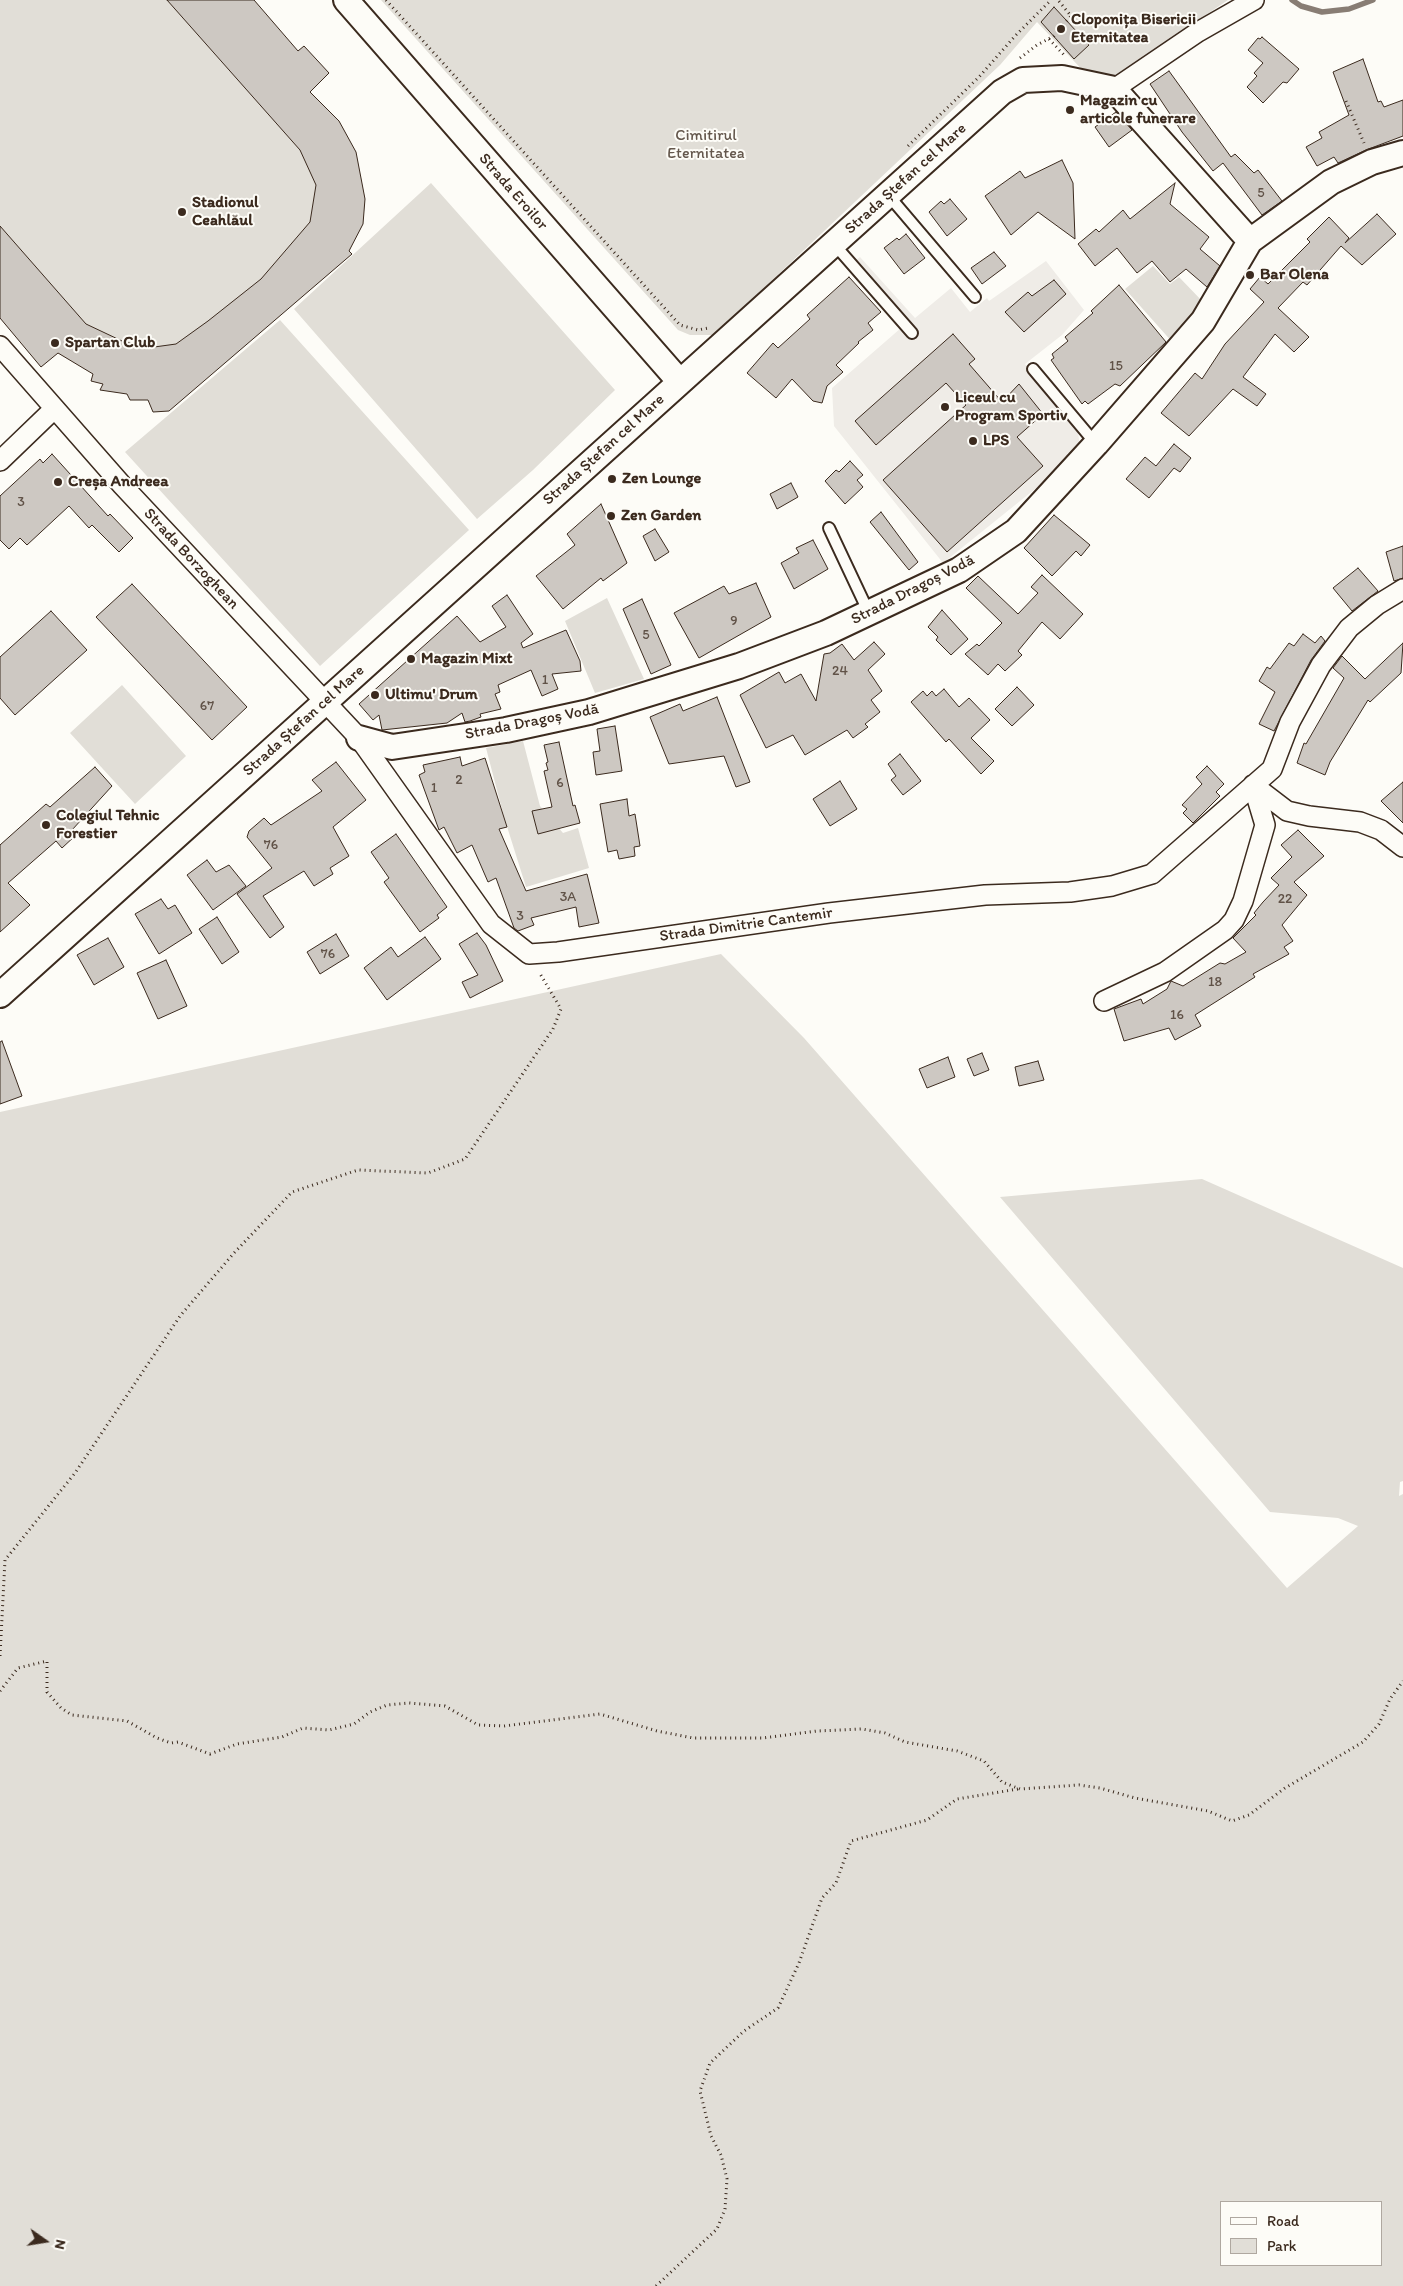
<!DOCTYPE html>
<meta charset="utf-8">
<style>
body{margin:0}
#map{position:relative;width:1403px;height:2286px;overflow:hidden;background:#fdfcf7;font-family:Itim,sans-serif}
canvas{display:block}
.legend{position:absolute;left:1220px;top:2201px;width:162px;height:65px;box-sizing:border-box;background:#fdfcf7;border:1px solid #afa8a0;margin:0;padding:6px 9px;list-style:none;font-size:15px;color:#3b2a1e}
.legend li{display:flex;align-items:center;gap:10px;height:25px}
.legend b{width:25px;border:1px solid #afa8a0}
.north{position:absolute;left:20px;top:2216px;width:50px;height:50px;-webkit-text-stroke:4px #fdfcf7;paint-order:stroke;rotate:103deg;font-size:14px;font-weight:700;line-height:20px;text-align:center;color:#3b2a1e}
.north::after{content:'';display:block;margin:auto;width:18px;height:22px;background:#3b2a1e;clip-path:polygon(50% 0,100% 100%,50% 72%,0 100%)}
</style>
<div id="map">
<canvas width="1403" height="2286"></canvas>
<ul class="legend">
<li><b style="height:6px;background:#fdfcf7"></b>Road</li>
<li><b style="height:14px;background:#e1ded7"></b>Park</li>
</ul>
<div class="north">N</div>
</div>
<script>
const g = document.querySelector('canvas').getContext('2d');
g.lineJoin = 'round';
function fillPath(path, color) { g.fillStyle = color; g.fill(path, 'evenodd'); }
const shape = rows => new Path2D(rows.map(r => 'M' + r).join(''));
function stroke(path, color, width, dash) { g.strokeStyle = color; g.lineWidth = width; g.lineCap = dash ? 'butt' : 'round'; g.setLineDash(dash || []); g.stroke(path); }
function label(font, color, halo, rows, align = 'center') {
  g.font = font + ' Itim,sans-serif'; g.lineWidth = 4; g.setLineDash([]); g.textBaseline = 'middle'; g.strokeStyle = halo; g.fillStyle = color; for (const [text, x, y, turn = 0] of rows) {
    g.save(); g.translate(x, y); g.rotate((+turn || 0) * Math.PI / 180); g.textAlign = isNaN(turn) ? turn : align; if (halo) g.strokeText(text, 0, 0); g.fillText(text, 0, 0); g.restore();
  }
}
fillPath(shape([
 [860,257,915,318,951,288,970,312,987,298,989,301,1046,261,1084,310,1062,335,1025,364,1078,433,1081,452,943,563,834,426,832,388,901,328,846,268]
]), '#efece7');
fillPath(shape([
 [0,0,254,0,297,51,304,46,329,73,310,92,339,121,356,152,365,199,363,224,349,251,352,254,169,411,153,412,148,400,130,400,127,394,100,390,103,384,93,374,58,353,41,367,0,318],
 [381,0,1228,0,1113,77,1089,77,1037,22,1000,65,714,335,690,335,678,330],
 [431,183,615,390,533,470,477,519,294,309],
 [1153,266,1170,284,1179,277,1205,304,1174,344,1125,289],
 [280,320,469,530,320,666,125,452],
 [607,598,644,679,595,693,565,621],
 [122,685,186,756,135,804,70,733],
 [523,741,540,806,563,833,578,828,589,868,526,887,504,817,486,748],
 [721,954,804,1038,1287,1588,1358,1526,1338,1518,1270,1512,1000,1197,1202,1179,1403,1268,1403,1481,1400,1482,1399,1496,1403,1494,1403,2286,0,2286,0,1112],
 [1222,2202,1382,2202,1382,2265,1222,2265]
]), '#e1ded7');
stroke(shape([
 [1292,0,1301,6,1322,12,1349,9,1373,0]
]), '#887d74', 5.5);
const building = shape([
 [167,0,254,0,298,51,304,46,329,73,310,92,339,121,356,152,365,199,363,224,349,251,352,254,169,411,153,412,148,400,130,400,127,394,100,390,103,384,91,381,93,374,58,353,41,367,0,318,0,226,86,324,122,341,147,348,176,344,208,321,261,279,310,222,316,185,300,150,167,0],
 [1054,7,1089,45,1074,59,1041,22,1054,7],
 [1262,37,1299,69,1287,83,1283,82,1263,103,1247,87,1257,76,1254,73,1263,63,1248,50,1258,38,1260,39,1262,37],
 [1363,59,1378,102,1381,101,1384,107,1403,100,1403,136,1366,150,1338,163,1334,157,1317,166,1306,147,1322,138,1319,132,1349,115,1333,72,1363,59],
 [1169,71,1231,157,1235,154,1254,173,1258,170,1282,201,1262,215,1223,163,1213,171,1182,132,1150,84,1169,71],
 [1116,112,1132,130,1109,147,1095,127,1116,112],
 [1062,160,1073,183,1075,239,1038,212,1011,235,985,196,1020,171,1025,178,1062,160],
 [1175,183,1170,204,1209,237,1200,249,1220,266,1207,287,1186,269,1170,282,1152,261,1137,273,1117,248,1095,266,1078,244,1096,229,1099,232,1123,210,1130,219,1175,183],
 [950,199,967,219,947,236,929,212,941,201,944,204,950,199],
 [1377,214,1396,234,1362,265,1341,246,1307,285,1303,282,1278,308,1309,337,1294,352,1275,334,1243,377,1266,394,1257,406,1233,389,1189,436,1161,413,1195,373,1202,379,1225,344,1264,302,1250,289,1260,277,1268,284,1310,242,1307,239,1329,217,1349,238,1345,243,1377,214],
 [906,234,925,258,904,274,884,248,897,238,899,240,906,234],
 [994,252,1006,266,982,284,971,268,994,252],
 [849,277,881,312,868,323,873,330,858,342,859,343,836,365,843,372,827,386,822,403,813,401,792,379,776,398,747,373,773,343,778,348,810,319,807,315,849,277],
 [1054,280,1066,294,1024,332,1005,312,1028,292,1032,296,1054,280],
 [1119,285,1166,342,1120,386,1115,384,1088,404,1085,401,1082,404,1051,360,1054,358,1052,354,1068,341,1065,337,1093,313,1091,311,1119,285],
 [953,334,975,359,969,364,1002,402,1019,384,1043,414,1017,437,1043,466,947,552,883,480,966,405,946,383,876,445,855,421,953,334],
 [1174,444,1191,458,1180,472,1174,468,1149,498,1126,479,1145,457,1156,466,1174,444],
 [52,454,108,516,110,514,133,538,119,552,92,525,89,528,69,506,27,545,20,538,9,549,0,540,0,496,40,459,43,463,52,454],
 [850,461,863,475,857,480,863,487,845,504,825,481,836,470,839,472,850,461],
 [791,483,798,497,777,509,770,494,791,483],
 [601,504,627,563,603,581,601,578,563,609,536,576,575,545,567,534,601,504],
 [881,512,918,562,909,570,870,522,881,512],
 [1054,515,1090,545,1081,556,1076,551,1052,576,1024,548,1054,515],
 [655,529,669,552,655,561,643,536,655,529],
 [813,540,828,569,794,589,781,563,799,553,796,548,813,540],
 [1403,546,1403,578,1394,581,1386,552,1403,546],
 [1358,568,1378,591,1352,611,1333,588,1358,568],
 [1042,575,1083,614,1060,639,1042,622,1018,651,1022,655,1005,671,998,664,988,675,965,654,977,644,979,646,1002,623,966,588,978,576,1018,614,1038,593,1031,587,1042,575],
 [756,583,771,617,699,658,674,613,724,586,729,594,756,583],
 [132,584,247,707,212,740,96,617,132,584],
 [507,595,533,634,521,643,523,648,566,630,580,661,581,671,552,674,558,689,542,696,531,670,498,685,500,692,495,694,501,709,480,714,481,717,470,721,465,722,462,713,447,723,382,730,379,715,373,720,359,704,457,616,480,642,506,627,492,606,507,595],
 [642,599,671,665,651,674,623,609,642,599],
 [942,610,968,639,951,655,936,640,938,637,928,627,942,610],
 [51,611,87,650,15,715,0,698,0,657,51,611],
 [1303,634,1315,643,1321,636,1325,641,1311,660,1274,731,1259,724,1275,692,1259,681,1267,667,1270,669,1289,643,1294,646,1303,634],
 [874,642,885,654,868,670,882,691,871,700,880,712,865,724,868,727,853,738,847,730,805,755,793,735,766,748,740,695,779,672,785,683,801,674,816,701,824,654,830,653,842,644,854,660,874,642],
 [1403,643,1401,673,1370,702,1368,700,1330,762,1325,775,1297,763,1304,743,1306,744,1344,678,1333,668,1342,656,1365,679,1403,643],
 [1017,687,1034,705,1012,726,995,709,1017,687],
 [944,689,959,707,969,698,990,720,971,738,994,761,981,774,949,739,946,742,911,702,923,691,927,696,932,691,936,696,944,689],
 [717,697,750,782,736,787,724,756,669,764,650,717,680,704,683,711,717,697],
 [615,726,622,771,596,775,593,752,600,751,597,729,615,726],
 [559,742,573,806,575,805,580,823,538,834,532,811,552,807,544,771,548,770,546,763,548,762,544,745,559,742],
 [900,754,921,781,903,795,891,780,896,776,888,764,900,754],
 [460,757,462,766,485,758,507,827,499,829,526,891,587,874,599,923,579,927,576,907,531,918,534,925,518,931,514,928,496,878,488,882,472,845,457,853,444,827,439,830,419,775,425,772,423,765,460,757],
 [336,762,366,800,333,827,349,856,330,868,333,874,314,886,304,871,263,896,284,927,270,938,237,894,272,868,247,837,249,831,264,818,271,825,322,791,312,780,336,762],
 [1207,766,1224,784,1216,792,1220,796,1193,823,1183,813,1187,809,1182,805,1202,784,1196,777,1207,766],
 [95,767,112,786,72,830,76,835,62,848,56,841,8,883,30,905,0,932,0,845,46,804,50,807,95,767],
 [840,781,857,809,830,826,813,799,840,781],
 [1403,782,1403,823,1381,801,1403,782],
 [627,799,629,816,635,814,640,846,634,847,635,856,619,859,617,850,608,852,600,804,627,799],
 [1298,830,1324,856,1294,882,1307,895,1282,925,1293,941,1284,947,1289,954,1253,974,1255,977,1195,1015,1201,1026,1175,1040,1169,1028,1124,1041,1114,1009,1141,999,1143,1004,1167,989,1171,981,1183,986,1220,963,1225,964,1246,952,1233,938,1256,915,1254,913,1263,902,1279,885,1271,878,1292,857,1281,845,1298,830],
 [396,834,447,907,437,915,439,918,420,932,384,882,389,878,371,852,396,834],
 [207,860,216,872,229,865,246,886,213,910,187,875,207,860],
 [161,899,168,909,175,905,192,933,159,954,135,914,161,899],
 [217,917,239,952,222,964,199,929,217,917],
 [477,933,486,945,503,981,470,998,462,982,478,975,459,944,477,933],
 [336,934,349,956,320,974,307,952,336,934],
 [425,937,441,959,387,1000,364,968,391,947,398,957,425,937],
 [108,938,124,967,94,985,77,955,108,938],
 [166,960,187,1006,158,1019,137,973,166,960],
 [2,1041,22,1096,0,1104,0,1042,2,1041],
 [982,1053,989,1070,974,1076,967,1059,982,1053],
 [948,1057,955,1077,927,1088,919,1069,948,1057],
 [1038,1061,1044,1080,1019,1086,1015,1067,1038,1061]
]);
fillPath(building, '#cdc8c2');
stroke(building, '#3b2a1e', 1);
const service = shape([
 [889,196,975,297],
 [834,244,912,333],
 [1033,369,1096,444],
 [829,528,869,613]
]);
const minor = shape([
 [1114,89,1198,32,1254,0],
 [0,346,122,485,359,738,491,924,529,954,558,952,829,913,985,895,1070,892,1112,886,1152,874,1272,769,1290,722,1321,665,1349,628,1377,605,1403,589],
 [0,461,54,409],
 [1253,785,1287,811,1309,816,1360,822,1381,830,1403,847],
 [1104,1001,1165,972,1225,930,1234,920,1243,901,1265,825,1253,785]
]);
const tertiary = shape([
 [346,0,680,382],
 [359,738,392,747,506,730,589,712,739,666,826,633,959,570,1016,531,1096,444,1203,321,1250,241,1331,182,1372,162,1403,153],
 [0,995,1002,92,1023,80,1062,78,1114,89,1250,241]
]);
stroke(service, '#3b2a1e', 14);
stroke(minor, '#3b2a1e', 22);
stroke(tertiary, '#3b2a1e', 28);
stroke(shape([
 [386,0,680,325,698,330,708,328],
 [1049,39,1066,57],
 [1020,58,1037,45,1054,36,1071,16,1058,0],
 [1346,101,1364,143],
 [908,146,979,77,1015,36,1051,0],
 [0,1656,5,1560,75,1473,180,1316,234,1253,292,1192,358,1170,428,1173,465,1159,553,1029,561,1009,539,972],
 [0,1691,18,1668,47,1661,47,1692,61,1708,72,1715,127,1721,157,1738,171,1743,178,1742,210,1754,237,1744,282,1737,303,1728,329,1730,354,1724,370,1712,387,1705,409,1703,445,1706,478,1725,504,1726,600,1714,657,1731,693,1738,763,1738,817,1731,862,1729,885,1733,905,1742,957,1751,984,1761,1002,1782,1020,1789,1079,1785,1100,1788,1135,1798,1208,1811,1232,1821,1249,1815,1285,1788,1363,1742,1379,1724,1390,1699,1403,1681],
 [656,2286,717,2229,725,2209,727,2179,721,2155,711,2136,700,2091,710,2063,744,2031,778,2008,799,1963,822,1898,836,1883,851,1841,927,1820,957,1799,1018,1789]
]), '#3b2a1e', 3, [1, 4]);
stroke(service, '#fdfcf7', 10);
stroke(minor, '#fdfcf7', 19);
stroke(tertiary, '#fdfcf7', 24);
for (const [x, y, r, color] of [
 [1061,29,5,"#3b2a1e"],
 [1070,110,5,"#3b2a1e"],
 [182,212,5,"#3b2a1e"],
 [1250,275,5,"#3b2a1e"],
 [55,343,5,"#3b2a1e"],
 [945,407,5,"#3b2a1e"],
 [973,441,5,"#3b2a1e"],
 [612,479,5,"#3b2a1e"],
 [58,482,5,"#3b2a1e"],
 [611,516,5,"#3b2a1e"],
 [411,659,5,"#3b2a1e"],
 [375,695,5,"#3b2a1e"],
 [46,825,5,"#3b2a1e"]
]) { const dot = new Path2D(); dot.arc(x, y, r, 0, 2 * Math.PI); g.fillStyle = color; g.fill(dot); stroke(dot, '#fdfcf7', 2); }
label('14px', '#605247', null, [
 ["5",1261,193],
 ["15",1116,366],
 ["3",21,502],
 ["9",734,621],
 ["5",646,635],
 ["24",840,671],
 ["1",545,680],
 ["67",207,706],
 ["2",459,780],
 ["6",560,783],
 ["1",434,788],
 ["76",271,845],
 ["3A",568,897],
 ["22",1285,899],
 ["3",520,916],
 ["76",328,954],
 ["18",1215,982],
 ["16",1177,1015]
]);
label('bold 16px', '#3b2a1e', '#fdfcf7', [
 ["Cloponița Bisericii",1071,20],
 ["Eternitatea",1071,38],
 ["Magazin cu",1080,101],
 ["articole funerare",1080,119],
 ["Stadionul",192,203],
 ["Ceahlăul",192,221],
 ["Bar Olena",1260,275],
 ["Spartan Club",65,343],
 ["Liceul cu",955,398],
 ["Program Sportiv",955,416],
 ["LPS",983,441],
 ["Zen Lounge",622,479],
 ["Creșa Andreea",68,482],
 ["Zen Garden",621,516],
 ["Magazin Mixt",421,659],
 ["Ultimu' Drum",385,695],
 ["Colegiul Tehnic",56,816],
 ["Forestier",56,834]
], 'left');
label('16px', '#64574c', '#fdfcf7', [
 ["Cimitirul",706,136],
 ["Eternitatea",706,154]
]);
label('16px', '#3b2a1e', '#fdfcf7', [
 ["Strada Ștefan cel Mare",906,179,-42],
 ["Strada Eroilor",513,192,49],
 ["Strada Ștefan cel Mare",604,450,-42],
 ["Strada Borzoghean",191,559,47],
 ["Strada Dragoș Vodă",913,590,-27],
 ["Strada Ștefan cel Mare",304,721,-42],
 ["Strada Dragoș Vodă",532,722,-11],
 ["Strada Dimitrie Cantemir",746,925,-8]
]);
</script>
